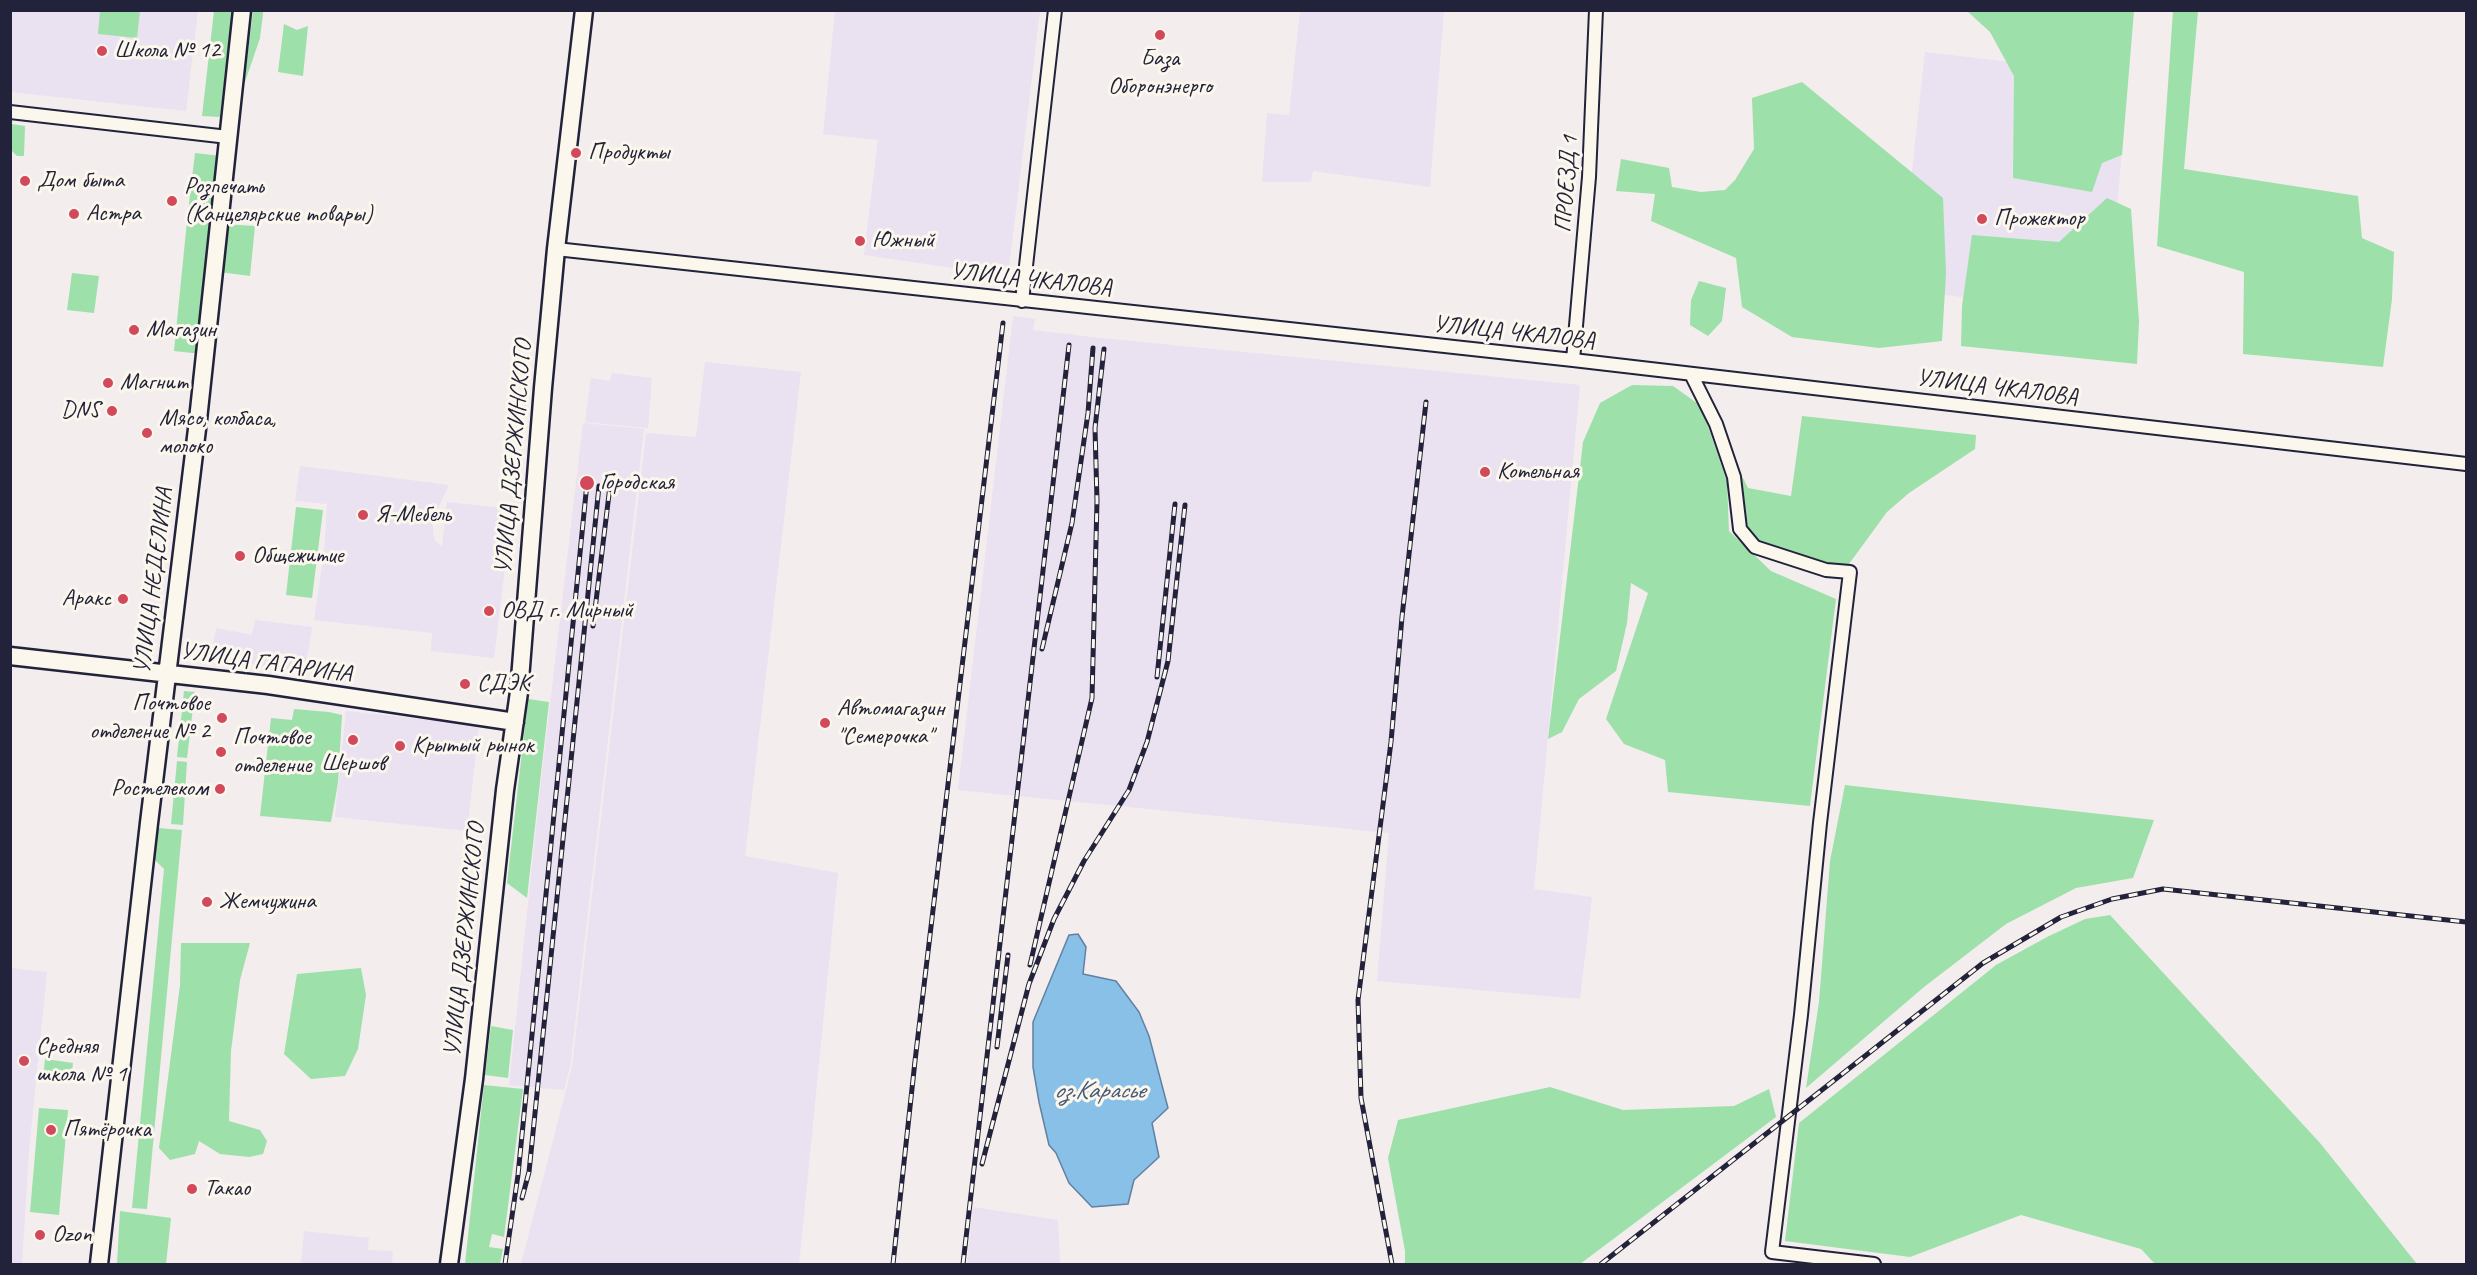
<!DOCTYPE html>
<meta charset="utf-8">
<style>
body{margin:0}
#map{position:relative;width:2477px;height:1275px;overflow:hidden;background:#f3edee;font-family:Caveat,sans-serif}
canvas{display:block}
.frame{position:absolute;inset:0;border:12px solid #22223b;pointer-events:none}
</style>
<div id="map">
<canvas width="2477" height="1275"></canvas>
<div class="frame"></div>
</div>
<script>
const g = document.querySelector('canvas').getContext('2d');
g.lineJoin = 'round';
function fillPath(path, color) { g.fillStyle = color; g.fill(path, 'evenodd'); }
const shape = rows => new Path2D(rows.map(r => 'M' + r).join(''));
function stroke(path, color, width, dash) { g.strokeStyle = color; g.lineWidth = width; g.lineCap = dash ? 'butt' : 'round'; g.setLineDash(dash || []); g.stroke(path); }
function label(font, color, halo, rows, align = 'center') {
  g.font = font + ' Caveat,sans-serif'; g.lineWidth = 6; g.setLineDash([]); g.textBaseline = 'middle'; g.strokeStyle = halo; g.fillStyle = color; for (const [text, x, y, turn = 0] of rows) {
    g.save(); g.translate(x, y); g.rotate((+turn || 0) * Math.PI / 180); g.textAlign = isNaN(turn) ? turn : align; if (halo) g.strokeText(text, 0, 0); g.fillText(text, 0, 0); g.restore();
  }
}
fillPath(shape([
 [11,11,198,11,186,111,11,92],
 [835,11,1040,11,1008,276,864,255,878,140,823,134],
 [1300,11,1444,11,1430,187,1313,171,1311,182,1262,182,1267,113,1289,115],
 [1925,52,2044,66,2128,79,2108,313,1899,290],
 [1013,316,1035,319,1033,330,1091,337,1580,385,1534,889,1592,897,1580,999,1377,981,1389,833,958,790],
 [705,362,801,372,745,856,838,873,799,1264,521,1264,572,1067,646,433,696,437],
 [612,373,652,378,648,428,585,422,591,378,610,381],
 [583,423,644,429,570,1067,564,1090,509,1085,540,790],
 [300,466,449,485,432,521,434,539,442,547,447,502,512,509,494,658,431,651,432,633,314,620,324,553,327,504,295,501],
 [255,620,312,627,305,672,211,658,216,628,252,635],
 [346,711,479,725,467,831,335,817],
 [11,968,47,972,29,1150,22,1264,10,1264],
 [973,1207,1058,1220,1060,1264,967,1264],
 [304,1231,369,1238,368,1250,393,1251,392,1264,301,1264]
]), '#eae1f1');
fillPath(shape([
 [100,11,140,11,137,38,98,34],
 [214,11,232,11,220,117,202,116],
 [253,11,263,11,263,14,260,38,244,85],
 [1967,11,2134,11,2122,155,2102,163,2092,192,2013,178,2014,76,1990,32],
 [2173,11,2198,11,2184,169,2358,196,2362,238,2394,252,2392,299,2383,367,2243,354,2244,272,2157,246],
 [284,24,297,30,308,26,303,76,278,72],
 [1802,82,1943,198,1946,273,1942,341,1879,348,1792,337,1742,307,1736,258,1651,221,1655,194,1616,191,1621,159,1669,168,1672,187,1701,192,1725,190,1735,180,1754,149,1752,98],
 [11,124,25,126,24,156,17,156,11,150],
 [195,153,221,156,214,215,188,212],
 [2107,198,2131,209,2139,321,2137,364,1961,346,1962,306,1972,235,2059,242],
 [187,221,215,224,202,354,174,351],
 [223,224,255,226,250,276,219,272],
 [72,273,99,276,94,313,67,310],
 [1699,281,1726,288,1722,321,1708,336,1690,325,1691,300],
 [1632,385,1673,386,1701,406,1727,482,1729,531,1771,571,1836,599,1810,806,1668,792,1665,760,1624,744,1606,719,1648,593,1631,583,1627,623,1616,671,1579,699,1562,732,1548,739,1583,442,1600,403],
 [1802,416,1976,435,1975,449,1909,493,1887,512,1846,568,1816,563,1759,545,1743,528,1738,476,1743,478,1748,488,1791,496],
 [296,507,323,510,312,598,286,595],
 [184,691,195,692,187,758,177,757],
 [528,699,549,702,527,898,507,883],
 [294,709,329,712,342,715,338,783,331,822,260,816,271,718,292,720],
 [177,761,187,762,183,825,171,824],
 [1845,785,1957,798,2154,820,2133,878,2076,888,2006,924,1924,987,1806,1088,1819,1002,1830,861],
 [158,828,182,830,147,1209,132,1208,164,869,154,859],
 [2110,915,2320,1143,2417,1264,2155,1264,2141,1249,2021,1215,1910,1257,1785,1241,1799,1123,1996,965,2047,937,2085,919],
 [181,943,250,943,240,980,231,1051,229,1121,260,1130,267,1141,263,1154,249,1157,220,1154,199,1141,195,1154,170,1160,159,1148,180,985],
 [361,968,366,995,358,1049,345,1076,311,1079,284,1054,297,974],
 [491,1026,513,1030,508,1078,485,1075],
 [45,1059,73,1063,71,1082,43,1079],
 [484,1085,523,1089,504,1237,492,1234,489,1247,503,1249,500,1264,465,1264],
 [1550,1087,1623,1110,1734,1106,1769,1089,1776,1117,1580,1264,1405,1264,1405,1251,1388,1158,1398,1120],
 [39,1108,68,1110,59,1215,30,1212],
 [120,1211,171,1218,166,1264,117,1264]
]), '#9de0aa');
const water = shape([
 [1078,934,1086,947,1083,974,1116,981,1139,1012,1149,1036,1168,1108,1152,1123,1159,1157,1134,1180,1128,1204,1092,1207,1069,1183,1056,1153,1049,1145,1039,1102,1033,1067,1033,1022,1069,935,1078,934]
]);
fillPath(water, '#89c0e7');
stroke(water, '#6081a2', 1.5);
const street = shape([
 [10,112,228,137],
 [556,249,1573,360,2466,464],
 [1022,301,1055,10],
 [1573,360,1589,177,1596,10],
 [1691,374,1716,424,1734,477,1740,529,1755,547,1826,570,1850,572,1820,823,1801,1015,1772,1252,1874,1264]
]);
const secondary = shape([
 [10,656,268,685,515,722],
 [99,1264,149,823,197,429,242,10],
 [449,1264,474,1079,505,790,519,692,543,388,556,249,584,10]
]);
stroke(street, '#22223b', 16);
stroke(secondary, '#22223b', 21);
stroke(street, '#fbf7ec', 12);
stroke(secondary, '#fbf7ec', 16);
const rail = shape([
 [593,626,610,486],
 [1042,649,1072,523,1088,413,1093,348],
 [1157,677,1175,504],
 [1030,965,1092,698,1097,501,1095,428,1104,349],
 [997,1047,1008,955],
 [982,1164,1029,984,1054,919,1084,861,1129,790,1147,742,1168,661,1185,505],
 [522,1198,529,1172,599,486],
 [505,1264,518,1175,587,483],
 [893,1264,915,1061,1003,323],
 [963,1264,1069,345],
 [1392,1264,1361,1098,1358,1000,1391,742,1402,617,1426,402],
 [1601,1264,1983,963,2061,917,2112,899,2163,889,2466,922]
]);
stroke(rail, '#22223b', 5);
stroke(rail, '#fbf7ec', 3, [9]);
for (const [x, y, r, color] of [
 [1160,35,6,"#d1495b"],
 [102,51,6,"#d1495b"],
 [576,153,6,"#d1495b"],
 [25,181,6,"#d1495b"],
 [172,201,6,"#d1495b"],
 [74,214,6,"#d1495b"],
 [1982,219,6,"#d1495b"],
 [860,241,6,"#d1495b"],
 [134,330,6,"#d1495b"],
 [108,383,6,"#d1495b"],
 [112,411,6,"#d1495b"],
 [147,433,6,"#d1495b"],
 [1485,472,6,"#d1495b"],
 [587,483,8,"#d1495b"],
 [363,515,6,"#d1495b"],
 [240,556,6,"#d1495b"],
 [123,599,6,"#d1495b"],
 [489,611,6,"#d1495b"],
 [465,684,6,"#d1495b"],
 [222,718,6,"#d1495b"],
 [825,723,6,"#d1495b"],
 [353,740,6,"#d1495b"],
 [400,746,6,"#d1495b"],
 [221,752,6,"#d1495b"],
 [220,789,6,"#d1495b"],
 [207,902,6,"#d1495b"],
 [24,1061,6,"#d1495b"],
 [51,1130,6,"#d1495b"],
 [192,1189,6,"#d1495b"],
 [40,1235,6,"#d1495b"]
]) { const dot = new Path2D(); dot.arc(x, y, r, 0, 2 * Math.PI); g.fillStyle = color; g.fill(dot); stroke(dot, '#fbf7ec', 2); }
label('24px', '#22223b', '#fbf7ec', [
 ["Школа № 12",114,51],
 ["База",1160,59,"center"],
 ["Оборонэнерго",1160,87,"center"],
 ["Продукты",588,153],
 ["Дом быта",37,181],
 ["Розпечать",184,187],
 ["(Канцелярские товары)",184,215],
 ["Астра",86,214],
 ["Прожектор",1994,219],
 ["Южный",872,241],
 ["Магазин",146,330],
 ["Магнит",120,383],
 ["DNS",100,411,"right"],
 ["Мясо, колбаса,",159,419],
 ["молоко",159,447],
 ["Котельная",1497,472],
 ["Городская",600,483],
 ["Я-Мебель",375,515],
 ["Общежитие",252,556],
 ["Аракс",111,599,"right"],
 ["ОВД г. Мирный",501,611],
 ["СДЭК",477,684],
 ["Почтовое",210,704,"right"],
 ["отделение № 2",210,732,"right"],
 ["Автомагазин",837,709],
 ["\"Семерочка\"",837,737],
 ["Почтовое",233,738],
 ["отделение",233,766],
 ["Крытый рынок",412,746],
 ["Шершов",353,764,"center"],
 ["Ростелеком",208,789,"right"],
 ["Жемчужина",219,902],
 ["Средняя",36,1047],
 ["школа № 1",36,1075],
 ["Пятёрочка",63,1130],
 ["Такао",204,1189],
 ["Ozon",52,1235]
], 'left');
label('24px', '#22223b', '#fbf7ec', [
 ["ПРОЕЗД 1",1567,184,-86],
 ["УЛИЦА ЧКАЛОВА",1031,280,6],
 ["УЛИЦА ЧКАЛОВА",1514,333,6],
 ["УЛИЦА ЧКАЛОВА",1997,388,7],
 ["УЛИЦА ДЗЕРЖИНСКОГО",514,457,-85],
 ["УЛИЦА НЕДЕЛИНА",154,581,-83],
 ["УЛИЦА ГАГАРИНА",266,663,8],
 ["УЛИЦА ДЗЕРЖИНСКОГО",465,940,-84]
]);
label('italic 26px', '#465977', '#fbf7ec', [
 ["оз.Карасье",1099,1091]
]);
</script>
